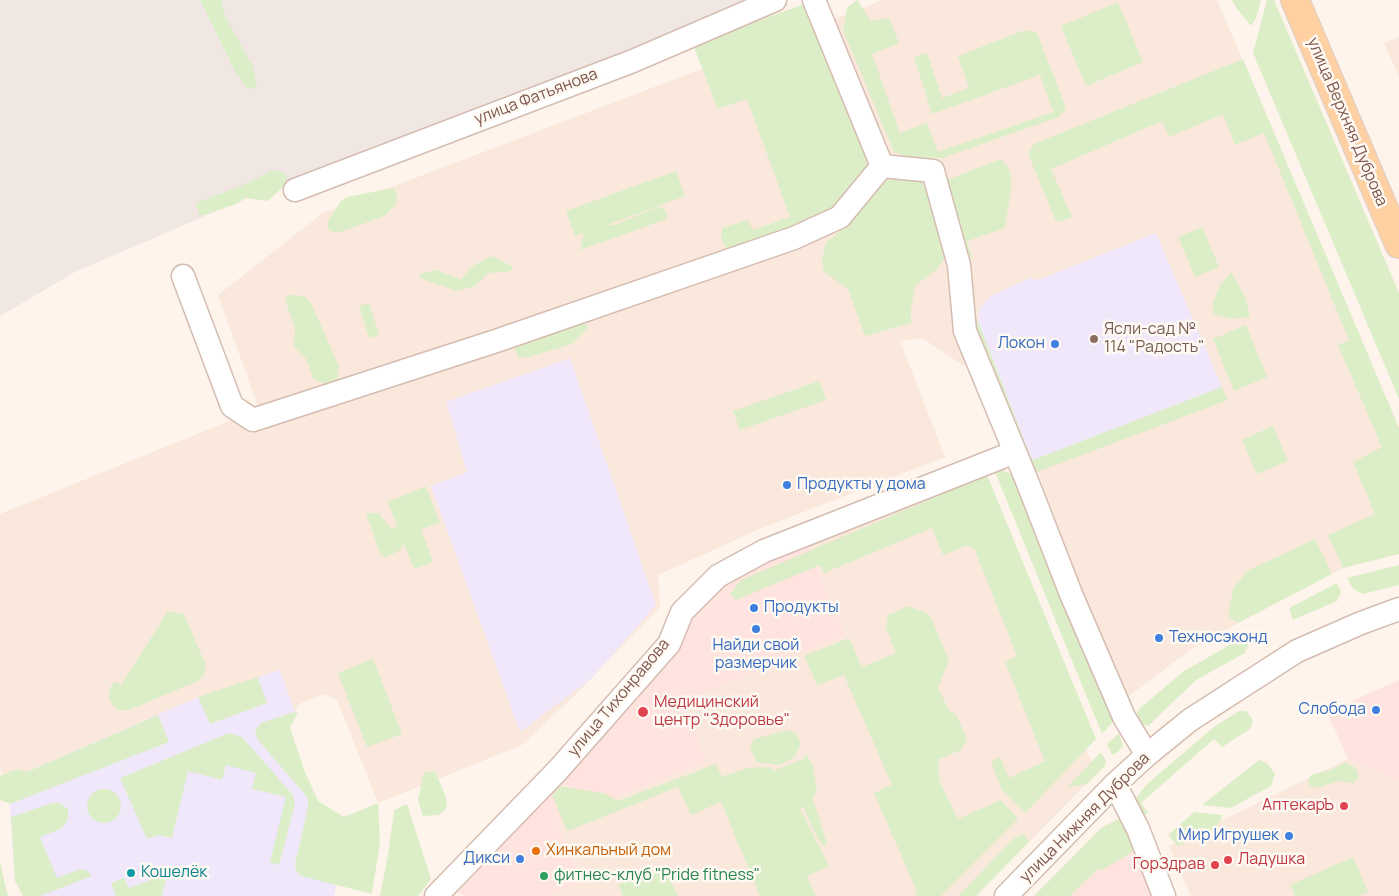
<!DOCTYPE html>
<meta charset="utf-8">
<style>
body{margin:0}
canvas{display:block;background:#fef4eb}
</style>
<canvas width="1399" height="896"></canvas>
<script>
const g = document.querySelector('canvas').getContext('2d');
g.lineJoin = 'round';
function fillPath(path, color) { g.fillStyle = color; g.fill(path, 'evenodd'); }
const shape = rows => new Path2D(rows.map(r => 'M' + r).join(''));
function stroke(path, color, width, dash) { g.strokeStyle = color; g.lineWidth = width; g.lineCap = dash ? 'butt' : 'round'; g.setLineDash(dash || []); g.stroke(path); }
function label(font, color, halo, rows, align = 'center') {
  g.font = font + ' Manrope,sans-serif'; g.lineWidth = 5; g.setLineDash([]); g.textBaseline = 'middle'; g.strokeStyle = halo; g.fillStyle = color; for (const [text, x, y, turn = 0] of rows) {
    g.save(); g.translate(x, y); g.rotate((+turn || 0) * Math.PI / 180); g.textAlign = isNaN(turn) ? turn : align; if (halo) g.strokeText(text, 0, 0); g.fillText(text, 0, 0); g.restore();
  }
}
fillPath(shape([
 [883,0,1217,0,1399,428,1399,554,1343,568,1238,623,1190,650,1125,699,1080,591,1034,460,1038,280,1030,278,990,296,980,309,978,321,964,366,922,338,900,341,945,457,762,528,658,575,660,607,572,698,522,745,378,803,337,700,324,694,299,704,295,712,280,670,198,697,8,780,0,769,0,514,259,409,218,295,323,213],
 [1399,37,1399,77,1384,43],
 [978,470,1096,774,976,896,549,896,582,882,556,821,707,762,682,702,845,635,807,543],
 [1348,759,1399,782,1399,896,1191,896,1169,846]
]), '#f9e8db');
fillPath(shape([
 [807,543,845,635,683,702,707,762,557,821,582,882,549,896,464,896,458,892,683,644,689,621,727,582,747,569],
 [1399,680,1399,782,1348,759,1327,712],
 [1138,822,1168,896,1061,896]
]), '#ffe3de');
fillPath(shape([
 [0,0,752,0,530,92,300,175,75,272,0,316]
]), '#f0e7e3');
fillPath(shape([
 [1156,233,1222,387,1034,460,1031,459,978,321,980,309,990,296,1030,278,1038,280],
 [570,358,656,605,592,678,520,732,431,486,467,472,446,402],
 [280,670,295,712,281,727,341,867,334,896,23,896,15,881,8,780,198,697]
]), '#f1e7fb');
fillPath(shape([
 [200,0,221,0,226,18,253,67,257,85,253,89,247,88,236,73],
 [857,0,871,21,889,18,899,43,872,54,900,133,927,123,938,152,1053,112,1040,75,932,114,914,57,927,53,942,98,969,88,958,56,1025,30,1037,33,1066,108,1059,117,942,158,909,157,894,152,843,30,847,7],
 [1232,0,1261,0,1256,18,1251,26,1237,9],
 [1267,0,1274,0,1399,293,1399,399,1253,53],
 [1118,2,1143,62,1086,86,1061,26],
 [804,4,870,166,828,217,735,249,726,248,721,238,722,228,748,220,753,230,790,217,747,99,718,109,693,45],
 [1243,59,1399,428,1399,554,1343,568,1328,535,1375,514,1353,462,1382,447,1338,345,1349,340,1264,133,1235,145,1223,114,1169,137,1162,121,1051,169,1072,217,1063,221,1056,221,1028,154,1034,144],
 [1001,159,1008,167,1012,182,1005,228,967,241,973,259,959,245,947,180],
 [273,170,286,174,287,180,285,185,268,201,246,198,236,204,200,216,196,203,246,184],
 [676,171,685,196,607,225,615,225,655,208,661,207,666,212,667,219,580,250,584,233,575,236,566,211],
 [902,175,915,177,924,185,937,206,949,251,937,269,915,286,911,309,911,323,865,336,848,289,824,272,822,259,826,243,840,231,876,190,885,181],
 [393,188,397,195,396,204,385,216,343,231,335,233,328,229,328,221,341,201,347,197],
 [1202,227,1219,267,1195,277,1178,237],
 [491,256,512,266,512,271,488,273,475,286,457,291,422,279,419,274,436,270,461,280,471,267],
 [1231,272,1246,298,1250,317,1232,319,1214,314,1212,304,1220,285],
 [288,295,304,296,311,303,339,366,337,383,332,386,314,380,306,359,294,346,295,328,285,300],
 [369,303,379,335,369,338,359,306],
 [978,321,1031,458,1033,460,1222,387,1228,400,1029,475,970,332],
 [584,322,588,328,572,344,528,357,518,358,515,348],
 [1246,325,1267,377,1234,391,1213,339],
 [819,381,826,400,740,430,733,411],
 [1273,426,1288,461,1257,474,1242,440],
 [997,468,1014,475,1113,716,1112,723,1102,734,995,472],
 [987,475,1096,739,1025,813,1002,790,991,762,1000,757,1009,778,1045,761,1005,662,1017,656,974,548,966,546,943,555,932,528,824,573,820,565,736,600,730,594,741,580],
 [426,486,440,523,421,529,433,562,414,569,404,544,400,550,385,558,380,553,366,513,379,513,391,529,397,527,388,502],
 [1315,539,1332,574,1238,623,1228,616,1233,589,1247,571],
 [1399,565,1399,585,1363,594,1353,589,1347,578],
 [1337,583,1341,592,1337,601,1293,620,1289,608],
 [908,606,930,615,949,661,938,687,949,711,956,714,967,740,961,750,939,759,939,780,958,819,1001,800,1018,819,941,896,914,896,918,894,874,793,892,785,844,675,817,685,804,656,849,638,862,667,896,653,886,627,888,615],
 [168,611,184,614,206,666,204,675,200,680,129,710,117,710,109,699,109,690,114,681,121,685],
 [1240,639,1249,643,1245,653,1196,680,1148,726,1138,724,1135,717,1139,709,1184,671],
 [373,659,402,734,367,747,338,673],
 [258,677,267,703,210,724,198,697],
 [1239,711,1246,711,1251,717,1253,721,1250,729,1222,747,1214,739,1141,803,1148,812,1144,816,1138,810,1136,798,1147,784,1214,727],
 [298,712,290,728,305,772,318,801,344,817,378,803,380,842,372,894,301,876,296,871,295,864,308,807,307,797,258,740,255,731,261,723,291,713],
 [158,715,169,742,10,804,0,800,0,776,17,769,27,772],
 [789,730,796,734,801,743,794,758,779,765,757,762,750,748,754,739],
 [229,733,242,737,293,795,295,804,279,865,270,862,286,797,252,789,256,773,226,765,222,780,188,771,172,838,157,835,147,839,120,778],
 [1119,733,1123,746,1117,753,1112,755,1107,744],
 [1101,752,1106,761,1105,766,1087,784,1067,787],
 [807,754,812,765,817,788,813,799,826,841,825,847,818,839,803,807,800,809,829,866,807,876,816,896,760,896,721,802,691,815,678,787,567,831,552,795,561,786,606,794,618,801,716,764,722,777,747,768,771,767,773,771,803,759],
 [1259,760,1267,763,1275,774,1271,786,1231,808,1202,805],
 [1344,763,1355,767,1358,774,1357,780,1353,783,1339,781,1315,788,1309,786,1308,780,1311,775,1333,769],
 [435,771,446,797,447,808,439,815,423,816,418,800,424,773],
 '87 806a17 17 0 1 1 34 0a17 17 0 1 1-34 0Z',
 [52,803,61,803,68,810,68,820,61,829,40,837,57,878,80,869,88,871,92,876,40,896,23,896,15,881,11,817],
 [407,804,431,879,418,896,380,896,388,855,394,810],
 [1194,812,1223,815,1215,830,1178,846,1168,835],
 [1118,819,1122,819,1139,848,1104,869,1097,870,1070,896,1034,896,1101,828],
 [1024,834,1029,842,976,896,958,896,1015,837],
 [1353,857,1368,892,1359,896,1295,896,1290,885],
 [0,862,6,889,9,896,0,896],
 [665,866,677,896,620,896,623,895,618,884],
 [158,877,166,879,162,896,116,896,111,883,124,878,129,888]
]), '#dceec7');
const minor = shape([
 [814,0,882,166,933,171,959,265,965,331,1027,481,1071,594,1124,717,1147,755],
 [295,190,633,61,775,0],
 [183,276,232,406,253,420,496,341,794,238,840,217,882,166],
 [1115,784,1138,829,1164,896],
 [436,896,558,770,580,745,669,644,682,612,718,576,764,551,1015,452],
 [1006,896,1115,784,1147,755,1190,720,1297,651,1361,623,1399,609]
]);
const major = shape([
 [1295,0,1399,244]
]);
stroke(minor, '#d5bcb1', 25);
stroke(major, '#dbcfcc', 30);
stroke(minor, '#fff', 22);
stroke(major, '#ffd0a1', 28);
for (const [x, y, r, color] of [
 [1094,339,5,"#8d6e63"],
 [1055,344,5,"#3f7fe0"],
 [787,485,5,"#3f7fe0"],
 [754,608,5,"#3f7fe0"],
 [756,629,5,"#3f7fe0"],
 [1159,638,5,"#3f7fe0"],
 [1376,710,5,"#3f7fe0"],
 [643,712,6,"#e0444e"],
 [1344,806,5,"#e0444e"],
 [1289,836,5,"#3f7fe0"],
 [536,851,5,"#e8710a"],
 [520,859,5,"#3f7fe0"],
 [1228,860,5,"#e0444e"],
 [1215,865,5,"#e0444e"],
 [131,873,5,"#0f9aa8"],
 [544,876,5,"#2e9e5b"]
]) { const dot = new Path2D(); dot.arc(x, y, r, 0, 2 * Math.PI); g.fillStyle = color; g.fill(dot); stroke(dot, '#fff9f3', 2); }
label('16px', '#7d554a', '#fff9f3', [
 ["улица Фатьянова",536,97,-21],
 ["улица Верхняя Дуброва",1347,122,67],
 ["улица Тихонравова",619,698,-50],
 ["улица Нижняя Дуброва",1085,818,-45]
]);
label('16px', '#785e54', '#fff9f3', [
 ["Ясли-сад №",1104,330],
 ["114 \"Радость\"",1104,348]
], 'left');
label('16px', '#366cbe', '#fff9f3', [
 ["Локон",1045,344],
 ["Продукты у дома",797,485,"left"],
 ["Продукты",764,608,"left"],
 ["Техносэконд",1169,638,"left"],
 ["Найди свой",756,646,"center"],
 ["размерчик",756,664,"center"],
 ["Слобода",1366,710],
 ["Мир Игрушек",1279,836],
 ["Дикси",510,859]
], 'right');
label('16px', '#be3a42', '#fff9f3', [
 ["Медицинский",654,703],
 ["центр \"Здоровье\"",654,721],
 ["АптекарЪ",1334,806,"right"],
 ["Ладушка",1238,860],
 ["ГорЗдрав",1205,865,"right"]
], 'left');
label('16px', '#c56008', '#fff9f3', [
 ["Хинкальный дом",546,851]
], 'left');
label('16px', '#0d838f', '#fff9f3', [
 ["Кошелёк",141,873]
], 'left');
label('16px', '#27864d', '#fff9f3', [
 ["фитнес-клуб \"Pride fitness\"",554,876]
], 'left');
</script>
